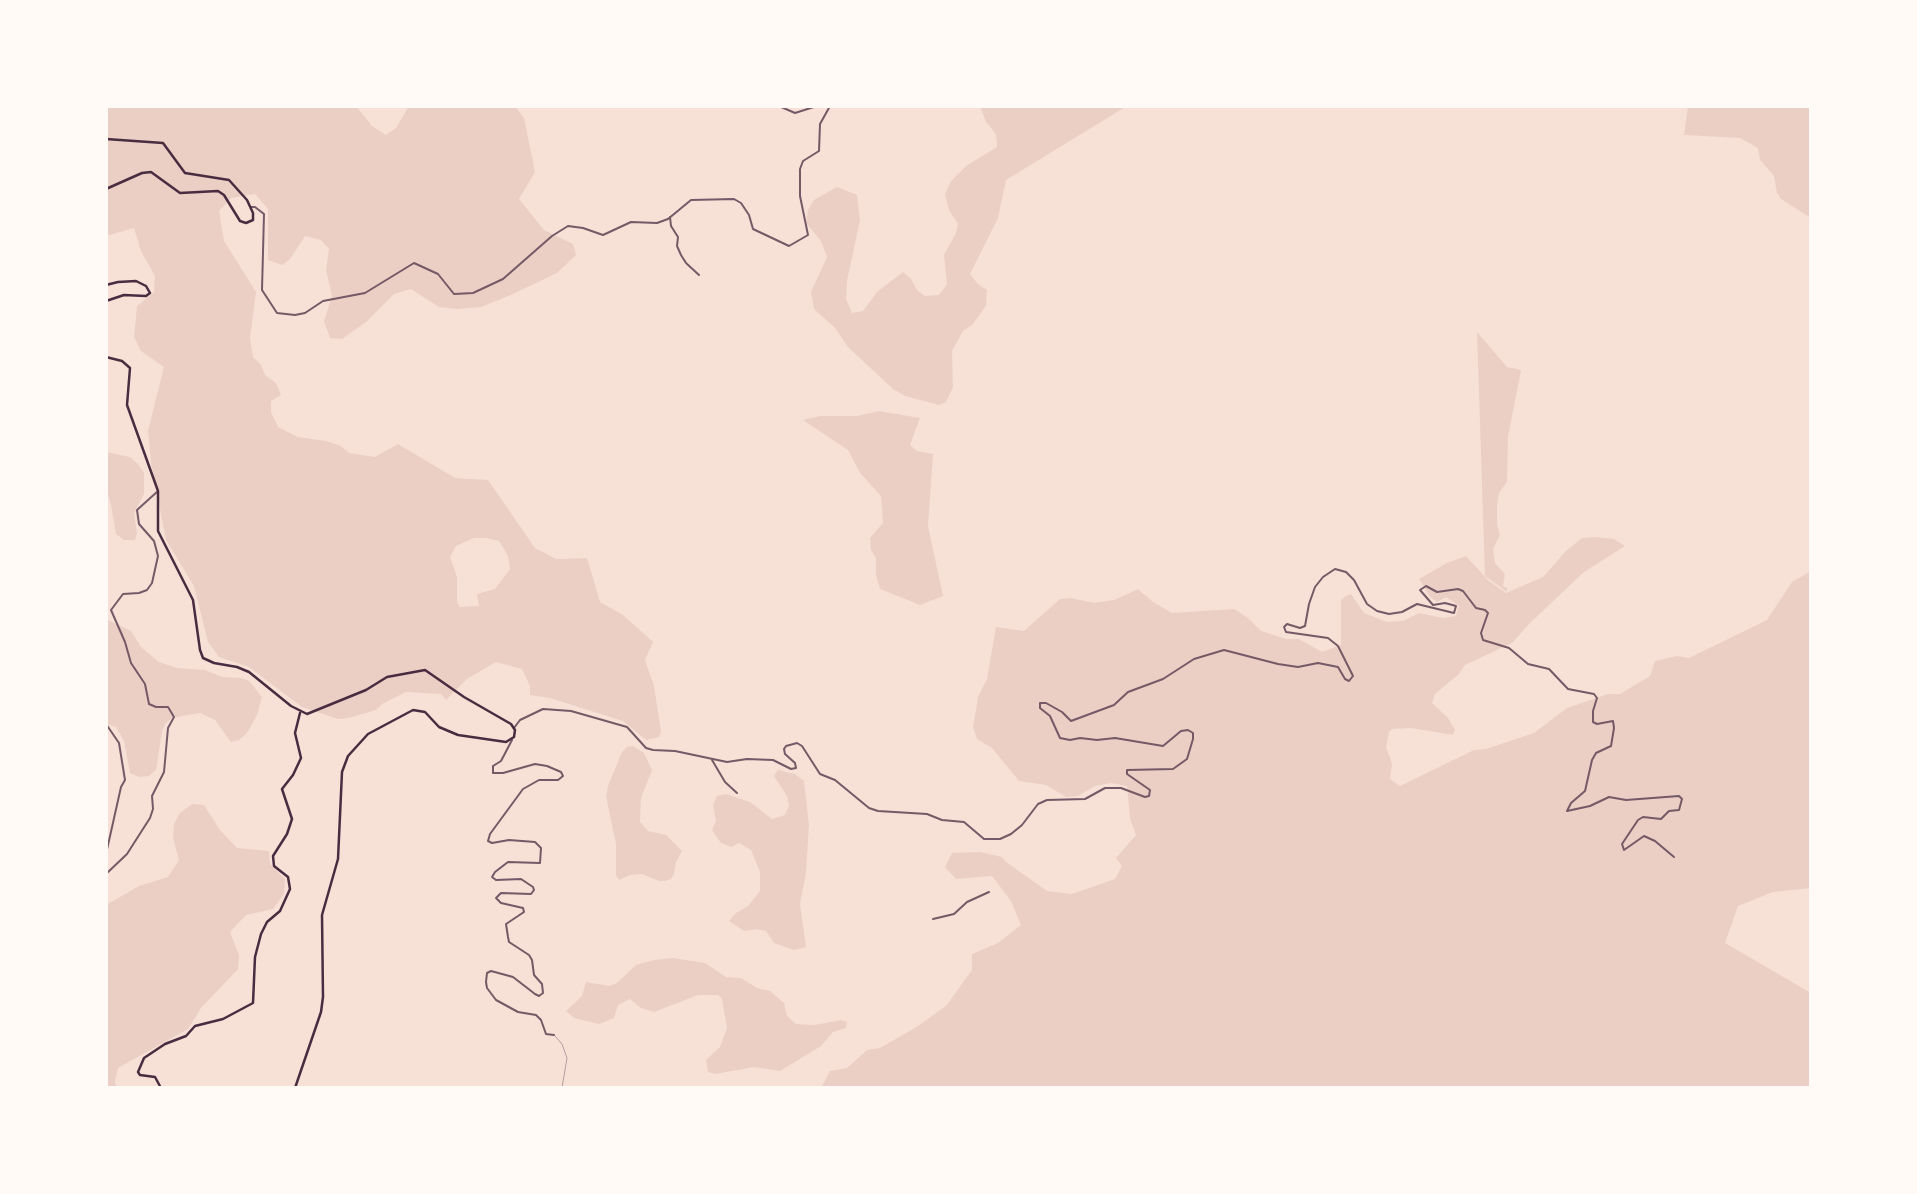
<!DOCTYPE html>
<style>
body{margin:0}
#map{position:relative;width:1917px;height:1194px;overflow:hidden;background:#f7e1d7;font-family:"Source Sans 3",sans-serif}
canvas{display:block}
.frame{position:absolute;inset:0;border:108px solid #fffaf5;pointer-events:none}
</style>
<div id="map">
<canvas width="1917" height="1194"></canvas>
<div class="frame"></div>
</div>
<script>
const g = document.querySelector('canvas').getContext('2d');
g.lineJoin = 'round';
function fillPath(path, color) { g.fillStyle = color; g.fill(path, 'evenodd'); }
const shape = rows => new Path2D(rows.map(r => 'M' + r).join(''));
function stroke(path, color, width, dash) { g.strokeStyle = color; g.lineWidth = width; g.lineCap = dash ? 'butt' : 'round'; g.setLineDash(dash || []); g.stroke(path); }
fillPath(shape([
 [106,106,356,106,372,126,386,135,396,128,409,106,515,106,524,118,535,172,519,199,544,230,573,244,576,255,557,273,511,295,481,307,457,309,439,307,411,289,394,294,366,322,342,339,330,338,324,321,332,296,326,270,329,249,321,240,305,236,290,259,282,265,268,260,268,209,255,194,231,198,219,211,224,241,256,292,250,338,253,357,261,365,265,375,276,383,281,395,271,401,271,412,278,427,298,437,326,441,341,446,349,453,375,457,398,444,455,478,488,480,535,548,556,559,587,558,600,602,623,615,653,642,645,660,654,686,661,731,659,737,646,740,623,721,550,698,530,695,530,686,522,669,496,662,467,679,446,700,441,694,406,692,382,704,376,710,348,718,338,719,302,707,249,667,219,657,208,642,194,586,166,540,151,463,148,431,164,367,141,351,134,337,137,306,154,292,155,276,141,251,134,228,106,236],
 [474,538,487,538,499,541,508,556,510,569,495,589,477,594,479,606,460,607,457,602,457,577,450,557,456,546],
 [980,106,1127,106,1006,180,998,218,970,274,978,284,987,290,986,306,972,325,963,331,952,351,953,387,946,402,939,405,905,396,893,389,848,347,835,328,814,309,811,292,827,257,821,241,806,223,808,210,814,200,837,187,857,195,860,220,847,281,846,299,852,313,863,311,877,292,903,272,911,279,917,290,925,296,939,295,947,284,944,255,956,233,958,224,949,210,945,194,951,181,966,166,997,147,996,134,986,122],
 [1688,106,1811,106,1811,218,1781,199,1777,193,1774,176,1760,160,1758,148,1740,138,1684,135],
 [1477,332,1507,367,1521,370,1508,437,1507,482,1499,493,1497,504,1497,524,1500,535,1493,549,1495,563,1505,574,1503,586,1507,588,1507,592,1485,576],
 [879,411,920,418,910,445,917,451,933,454,928,526,943,596,920,605,880,589,876,575,876,558,871,550,870,538,883,523,881,496,860,473,848,450,803,420,820,416,857,416],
 [106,452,130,457,138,464,144,473,144,494,134,513,137,533,135,540,124,540,116,534,111,505,106,488],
 [1596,537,1614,539,1625,546,1584,572,1530,623,1512,643,1465,665,1459,674,1435,694,1432,703,1448,718,1455,730,1453,735,1411,728,1392,729,1389,732,1386,747,1392,764,1390,779,1400,786,1474,750,1486,749,1534,733,1567,708,1608,694,1620,694,1650,676,1655,661,1677,656,1689,658,1767,620,1792,582,1811,571,1811,888,1773,892,1738,906,1725,943,1811,993,1811,1088,821,1088,830,1071,847,1068,867,1050,880,1048,915,1028,946,1006,972,970,972,954,998,943,1021,925,1011,901,992,876,956,879,945,867,952,853,980,852,1002,857,1006,862,1047,891,1072,894,1115,879,1122,866,1116,858,1136,835,1130,818,1127,786,1111,783,1095,786,1078,796,1066,797,1046,785,1019,781,992,748,977,739,973,727,976,710,978,697,987,679,996,627,1024,631,1060,599,1071,598,1094,603,1114,600,1138,589,1153,602,1172,613,1234,609,1247,617,1261,631,1286,639,1299,639,1322,652,1341,645,1341,600,1346,596,1351,594,1364,613,1387,622,1403,621,1419,613,1443,618,1456,616,1459,606,1446,597,1437,602,1430,597,1419,579,1447,563,1466,556,1489,581,1506,593,1543,577,1566,551,1582,538],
 [106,619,131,631,141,647,159,662,177,668,205,670,222,677,241,678,249,681,262,697,257,715,247,733,239,740,231,742,215,720,200,713,172,718,165,724,162,732,156,770,149,776,139,777,130,773,124,741,116,727,106,724],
 [633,746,644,753,652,770,641,798,640,822,648,831,666,835,682,851,676,862,674,874,671,879,665,881,659,881,642,874,630,875,619,880,616,875,616,844,606,796,608,786,622,752,627,747],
 [778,770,795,774,804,781,809,825,806,872,800,904,806,947,794,950,774,943,766,931,757,929,744,931,729,921,736,913,748,906,760,891,760,872,751,850,739,843,731,847,721,843,712,830,716,821,713,805,717,796,726,794,750,802,772,819,785,815,789,806,787,796,774,776],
 [192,804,204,805,220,830,237,848,269,851,270,864,285,879,284,894,273,909,246,915,230,932,239,955,238,969,201,1008,188,1029,118,1068,115,1082,117,1088,106,1088,106,905,139,886,168,877,179,860,173,838,174,824,180,813],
 [673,958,705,963,726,977,741,978,757,988,770,991,784,1003,787,1016,796,1024,815,1025,841,1020,847,1022,846,1028,833,1032,821,1046,780,1071,754,1067,715,1074,708,1072,706,1060,720,1047,727,1028,722,999,718,995,698,995,654,1012,641,1008,630,999,618,1005,614,1018,599,1024,574,1018,566,1011,582,996,586,982,609,986,617,983,636,965,654,960]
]), '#ebcfc5');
stroke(shape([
 [555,1036,562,1044,567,1058,562,1088]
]), '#755966', 0.5);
stroke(shape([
 [779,106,795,113,817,106],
 [251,207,255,207,264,214,262,290,277,313,295,315,305,313,323,301,365,293,414,263,438,274,454,294,473,293,503,279,552,236,568,226,583,228,603,235,631,222,657,223,668,219,691,200,734,199,741,203,749,215,753,229,789,246,808,235,800,196,800,169,803,161,819,151,820,124,830,106],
 [670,217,671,226,678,237,677,246,681,255,686,263,699,275],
 [106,724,119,743,125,780,121,787,106,854],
 [514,728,520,720,543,709,571,711,627,727,646,748,653,750,675,751,727,762,747,759,773,760,791,769,796,768,795,763,785,754,784,749,786,746,797,743,802,746,820,774,835,780,869,808,878,811,927,814,942,820,964,822,984,839,1000,839,1011,834,1022,825,1038,804,1047,800,1085,799,1105,788,1121,788,1145,797,1149,796,1150,790,1127,774,1127,770,1173,769,1187,759,1193,739,1193,733,1188,730,1181,731,1163,746,1115,738,1097,740,1080,738,1070,740,1060,738,1050,716,1040,708,1040,703,1046,703,1062,712,1071,721,1114,705,1128,692,1163,679,1194,659,1224,650,1278,664,1298,667,1318,663,1338,667,1345,679,1349,681,1353,676,1338,646,1328,638,1286,632,1284,627,1287,624,1300,628,1305,626,1309,604,1315,587,1323,577,1335,569,1346,572,1354,580,1367,604,1377,611,1389,614,1402,612,1417,604,1454,613,1456,606,1445,603,1433,605,1420,590,1426,586,1437,592,1458,589,1463,591,1476,608,1485,610,1488,613,1481,633,1483,640,1509,648,1528,664,1549,669,1568,689,1594,694,1597,698,1593,711,1593,722,1597,724,1613,721,1614,728,1611,746,1596,753,1592,760,1585,791,1571,803,1567,811,1590,806,1609,797,1626,800,1679,796,1682,799,1679,810,1669,811,1661,819,1643,817,1638,820,1622,844,1624,850,1644,836,1655,841,1674,857],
 [512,740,501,761,493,766,493,773,503,773,535,764,547,766,561,772,563,776,558,780,539,780,523,789,490,834,488,841,492,843,509,840,535,842,541,848,540,863,508,862,495,872,492,877,496,880,521,879,533,887,534,890,531,894,501,893,496,898,501,903,523,908,524,912,506,924,508,937,509,942,529,955,532,960,534,975,542,984,543,993,539,996,535,994,513,977,491,971,487,973,486,982,487,988,496,1000,518,1012,536,1015,541,1020,546,1034,554,1035],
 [712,760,725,782,737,793],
 [106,874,127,854,150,818,153,809,152,796,164,772,168,728,174,717,168,707,156,707,149,704,145,684,131,663,125,642,111,610,123,594,139,593,147,590,152,583,158,556,154,541,139,524,137,510,158,491],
 [933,919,954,914,967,902,989,892]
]), '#755966', 2);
stroke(shape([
 [161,1088,155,1077,140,1075,138,1072,144,1058,165,1044,186,1036,195,1026,223,1019,253,1003,255,957,261,934,267,922,280,911,290,889,288,877,274,866,273,856,287,834,292,819,282,789,293,775,301,758,295,733,300,713]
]), '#4a2c40', 2.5);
stroke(shape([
 [106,139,163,143,185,173,229,180,247,200,253,213,253,220,246,223,240,221,224,195,218,191,180,193,151,172,142,173,106,189],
 [106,285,118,282,136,281,146,286,150,293,146,296,124,295,106,301],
 [106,357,122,361,130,368,127,405,158,491,158,531,193,600,200,650,203,658,214,663,237,667,249,672,291,706,307,714,366,690,387,677,425,670,464,697,511,724,515,730,514,737,506,742,458,735,439,727,425,712,413,710,368,734,348,756,342,772,338,859,322,915,323,997,321,1012,295,1088]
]), '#4a2c40', 2.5);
</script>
